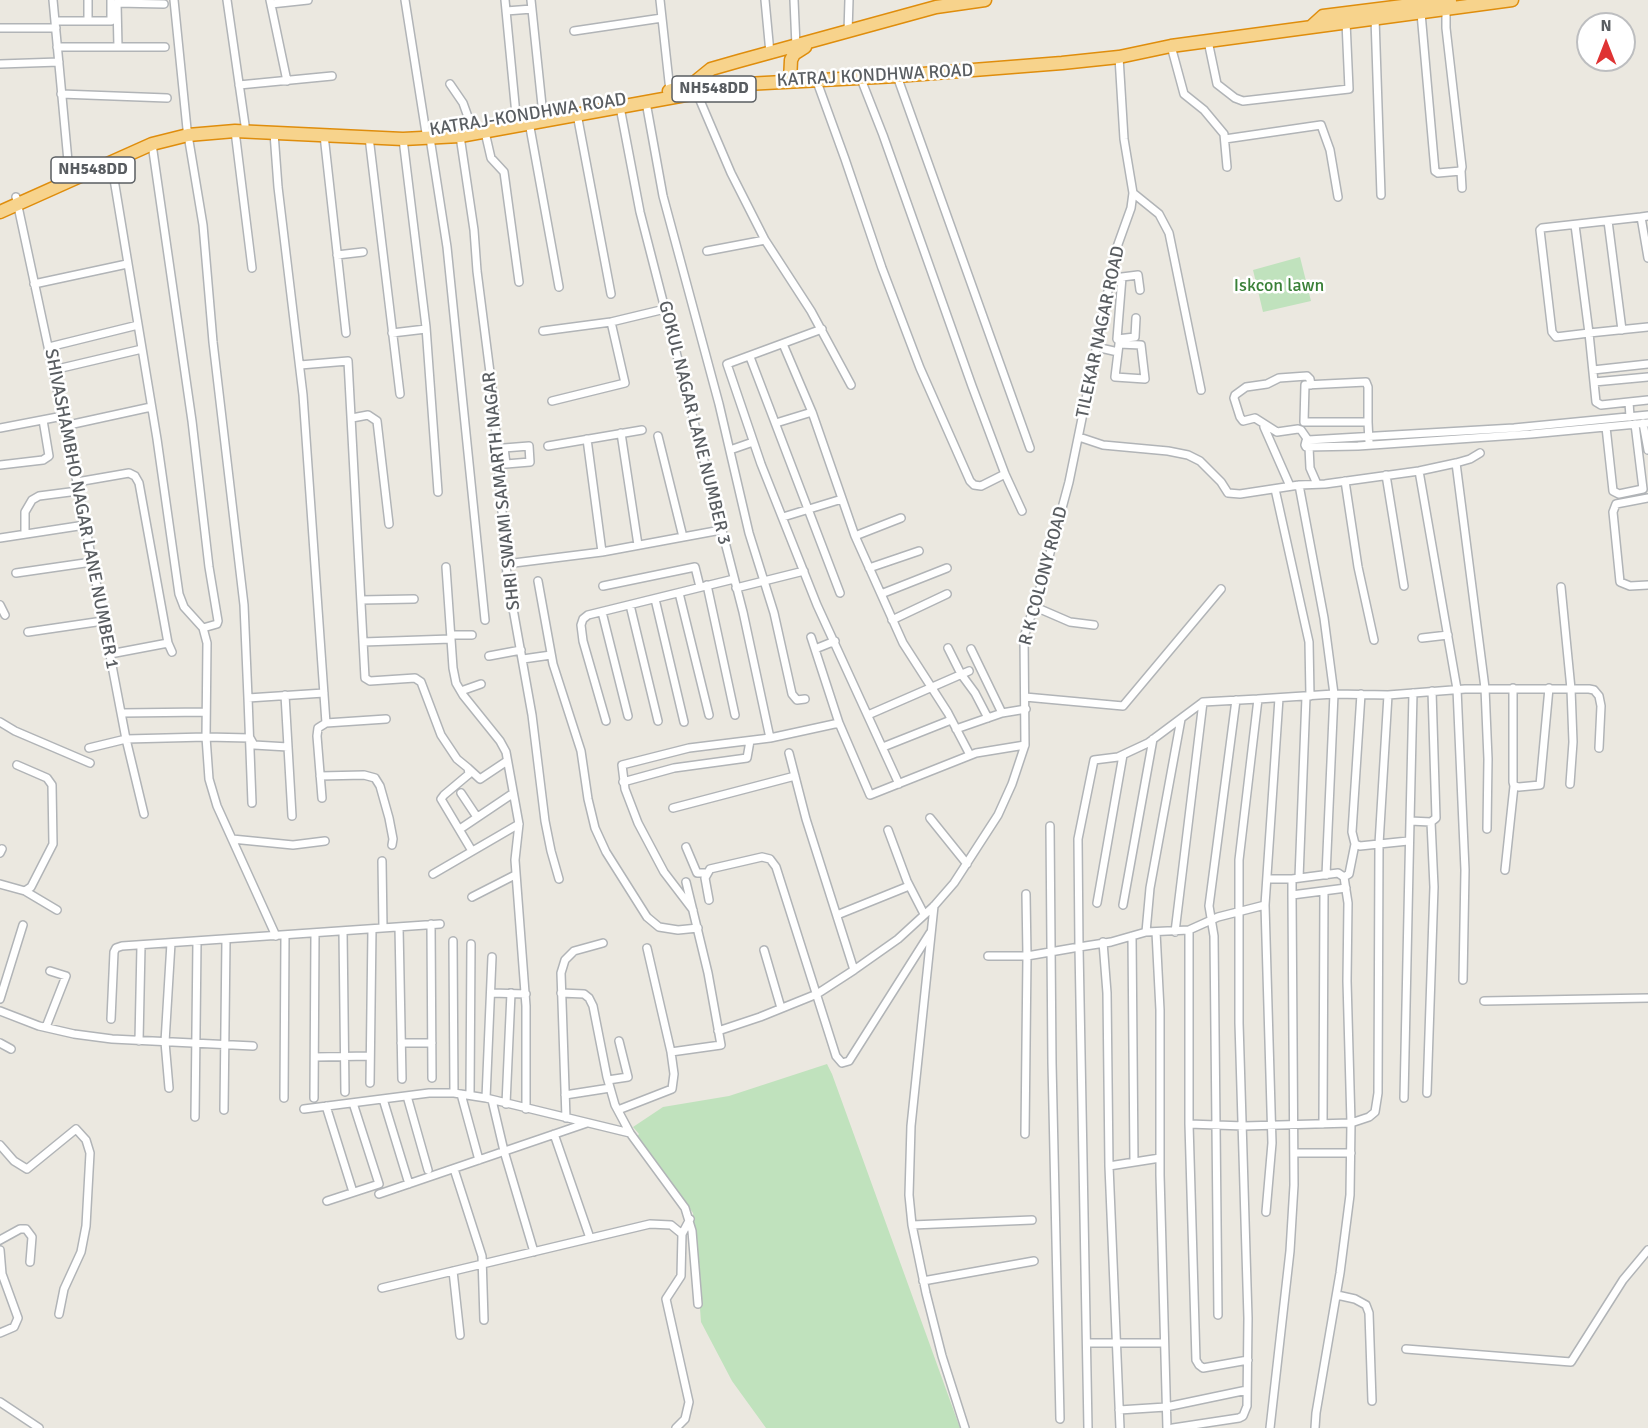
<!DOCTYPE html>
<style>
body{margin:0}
#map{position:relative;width:1648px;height:1428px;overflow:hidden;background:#ebe8e0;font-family:Signika,sans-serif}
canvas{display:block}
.north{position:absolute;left:1576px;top:12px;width:60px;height:60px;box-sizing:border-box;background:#fff;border:2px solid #bdbec0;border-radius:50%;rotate:0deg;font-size:16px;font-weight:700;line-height:24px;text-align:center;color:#595d61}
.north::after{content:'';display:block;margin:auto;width:21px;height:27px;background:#df3333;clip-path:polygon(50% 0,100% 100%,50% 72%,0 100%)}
</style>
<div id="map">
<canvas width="1648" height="1428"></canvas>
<div class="north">N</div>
</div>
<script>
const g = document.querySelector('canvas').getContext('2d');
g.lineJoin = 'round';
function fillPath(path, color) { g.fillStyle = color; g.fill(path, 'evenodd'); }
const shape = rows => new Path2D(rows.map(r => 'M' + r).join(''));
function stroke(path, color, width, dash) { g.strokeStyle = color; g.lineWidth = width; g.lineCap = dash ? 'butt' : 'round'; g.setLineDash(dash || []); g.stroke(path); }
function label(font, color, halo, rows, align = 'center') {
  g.font = font + ' Signika,sans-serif'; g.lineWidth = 5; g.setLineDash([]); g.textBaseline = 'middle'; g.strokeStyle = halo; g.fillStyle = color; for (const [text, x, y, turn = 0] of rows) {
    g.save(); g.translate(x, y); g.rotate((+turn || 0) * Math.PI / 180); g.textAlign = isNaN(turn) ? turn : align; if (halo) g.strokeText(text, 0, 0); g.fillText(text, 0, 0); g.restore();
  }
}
fillPath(shape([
 [1300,257,1311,301,1263,312,1253,270],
 [827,1064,832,1074,960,1428,766,1428,732,1381,701,1322,693,1213,637,1137,639,1134,633,1127,663,1107,729,1096]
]), '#c0e2bd');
const street = shape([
 [53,0,69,172],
 [88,0,88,21],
 [174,0,187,129,203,225,213,342,244,605,248,698,324,693],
 [227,0,245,125],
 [270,0,287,81],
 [405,0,426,133],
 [505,0,517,125],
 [531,0,543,115],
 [660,0,670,91],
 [765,0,770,53],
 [794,0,796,46],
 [271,4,308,0],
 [506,11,532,9],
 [1421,13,1435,171,1438,173,1461,171,1462,167,1446,28,1446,10],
 [1375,18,1381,195],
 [55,21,111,21,111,0],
 [0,28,56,28],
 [574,31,662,18],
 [848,32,849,0],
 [1208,41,1217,84,1235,98,1243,101,1349,89,1346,22],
 [1171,46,1184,94,1204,110,1224,134,1227,167],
 [57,47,165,47],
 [118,47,117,3,164,4],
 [0,64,59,62],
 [897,76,1030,448],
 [816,79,845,159,882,268,920,368,970,481,974,485,981,486,1005,474],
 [861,79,883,135,972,386,1005,474,1022,511],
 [450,84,463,103,472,128],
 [239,85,332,76],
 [696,91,731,173,765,240,811,311,851,385],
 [61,94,167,98],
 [646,102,663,196,719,404,749,533,774,613,792,694,797,700,805,699],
 [620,107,640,212,743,612,770,738],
 [577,114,611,294],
 [529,122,559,287],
 [235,131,252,268],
 [485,132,491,158,504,172,519,282],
 [274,133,278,187,303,395,326,723],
 [324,135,346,333],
 [460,136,474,230,477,271,493,396,507,575,532,715,545,821,551,851,559,879],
 [369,137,400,394],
 [430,138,447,247,485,620],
 [403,139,426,327,438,492],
 [1225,139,1321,125,1330,150,1338,197],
 [152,144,192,421,209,567,218,621,217,624,203,628],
 [111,161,157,439,179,594,184,607,203,628,207,643,206,737,209,779,217,806,276,936],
 [1461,171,1462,188],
 [1133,193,1159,214,1169,233,1201,390],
 [16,197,77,482,126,739,144,814],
 [1648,216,1641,217,1648,258],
 [1608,221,1622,330],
 [1575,225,1589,333,1556,337,1552,332,1540,230,1542,228,1641,217],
 [707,251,765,240],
 [337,255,363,252],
 [34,284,127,264],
 [1136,318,1135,337,1117,339,1122,277,1138,275,1140,290],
 [822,329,727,364,761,464,817,605,899,784],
 [543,331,611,322,665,309],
 [392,333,426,329],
 [783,344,812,412,855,536,903,643,948,713,970,755],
 [1119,344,1141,345,1145,379,1115,377,1119,344],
 [49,347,138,325],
 [1096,347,1118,352],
 [750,357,840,593],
 [300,365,348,361,365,678,370,681,415,678,421,682,441,735,457,759,468,768,469,774,444,795,441,799,472,851],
 [53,370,142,349],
 [1593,370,1648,364],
 [1594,382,1648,377],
 [552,401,625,383,611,322],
 [1629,402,1648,400],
 [1648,415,1514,428,1308,440,1306,441,1305,445,1306,447,1358,446,1531,434,1648,423],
 [1630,417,1629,402,1601,405,1596,402,1589,333,1648,327],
 [352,418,368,415,377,421,389,524],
 [1368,422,1368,387,1366,382,1305,385,1304,422,1368,422,1369,442],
 [776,423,812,412],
 [1643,423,1648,450],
 [64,426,151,407],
 [1264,427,1290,486],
 [1606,427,1613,491,1619,494,1643,489,1635,424],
 [0,428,63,416],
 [621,433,638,545],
 [658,436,683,537],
 [1079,437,1103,445,1168,451,1188,455,1200,461,1221,482,1228,493,1240,494,1299,485,1325,484,1419,471,1456,463,1470,459,1480,453],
 [587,439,602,552],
 [1308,440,1301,430,1298,429,1277,432,1255,418,1243,421,1240,417,1234,398,1235,395,1246,387,1267,384,1279,378,1307,376,1310,379,1311,385],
 [548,446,642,430],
 [1309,447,1310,468,1317,484],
 [497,449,501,448,504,448,529,446,530,462,506,464,504,448],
 [730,450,753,442],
 [1456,463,1485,688,1488,759,1487,829],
 [0,465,43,460,49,456,43,420],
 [1419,471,1457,689,1465,870,1463,980],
 [1386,475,1404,586],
 [1345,481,1358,567,1374,640],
 [77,482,129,473,135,476,139,483,168,643,172,652],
 [1299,485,1324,618,1334,694,1326,875],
 [1275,489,1309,642,1310,696],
 [1648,498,1616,504,1613,512,1620,582,1630,586,1648,585],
 [783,517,842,499],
 [25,534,25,512,32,500,39,496,70,492],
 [855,536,901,518],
 [0,538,85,525],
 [506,564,602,552,721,530],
 [446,567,453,668,456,683,463,695,500,741,506,752,519,824,515,860,526,1006,526,1109],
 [869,568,919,551],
 [16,573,92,562],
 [538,581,553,664,581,751,588,799,595,828,606,852,647,917,659,927,678,930,698,928],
 [707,585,735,715],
 [603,586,695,567,700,587],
 [1561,587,1571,689,1573,742,1570,784],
 [736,588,804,571],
 [679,593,709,715],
 [881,594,947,568],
 [655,599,684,722],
 [361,600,414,599],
 [0,605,5,615],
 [630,605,658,721],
 [1033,606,1070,622,1094,625],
 [602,612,628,716],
 [892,620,947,594],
 [28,632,103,621],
 [451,635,472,635],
 [811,637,839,723],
 [1422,638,1448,635],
 [363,642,451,639],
 [948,648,961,674,975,693,988,718],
 [815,649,835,641],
 [971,649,1002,713,1026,709],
 [110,654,168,643],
 [489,656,521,650],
 [523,659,551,655],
 [1513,688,1513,782,1514,786,1519,787,1540,785,1549,688],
 [461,691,481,684],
 [1413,693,1410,821,1431,822,1434,887,1427,1093],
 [1361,694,1352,832,1355,844,1360,846,1379,844,1388,695],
 [285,695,292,816],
 [1025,697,1123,706,1221,589],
 [248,698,252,803],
 [122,713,206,712],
 [868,715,969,671],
 [606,721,583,641,581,625,583,619,588,615,734,579],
 [0,722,15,731,90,763],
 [956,729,1002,713],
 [883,747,951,720],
 [89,748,126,739,206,737,250,738,254,745,288,747],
 [789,753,806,819,854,970],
 [468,768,480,779,507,761],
 [320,776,364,775,375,778,380,786,389,818,393,839,392,845],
 [623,782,674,768,747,758,750,741],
 [461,793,477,817],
 [322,798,317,736,318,728,326,723,386,719],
 [673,808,795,776],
 [930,818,967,864],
 [1431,822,1436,818,1432,691],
 [1050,826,1052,1063,1060,1419],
 [460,829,512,794],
 [888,830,907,881,924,914],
 [232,839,293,845,325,841],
 [686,847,697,873,707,873],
 [0,853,2,849],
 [382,861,383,928],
 [1505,870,1514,786],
 [433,874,519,824],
 [1344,877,1349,874,1355,844],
 [1299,878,1306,697],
 [1267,879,1292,879,1338,873,1344,877,1348,903,1347,981,1351,1123,1350,1195,1340,1273,1316,1413,1315,1428],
 [1292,879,1292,895,1346,888],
 [0,884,25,891,31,887,53,844,52,785,47,778,17,765],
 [25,891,57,910],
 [472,897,515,875],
 [709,900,705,878,710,869,762,857,770,859,776,867,836,1056,842,1063,849,1061,930,933],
 [1097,903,1123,755],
 [1123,905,1153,739],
 [1265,905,1272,1143,1266,1212],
 [934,906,911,1126,909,1195,912,1225,926,1293,942,1356,965,1428],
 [693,910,664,872,638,823,625,789,622,765,689,748,770,738,839,723,870,795,976,753,1025,745],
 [837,915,909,886],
 [431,924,432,1078],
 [399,927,402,1079],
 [1189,930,1189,1124,1244,1126,1351,1123,1369,1117,1375,1112,1378,1093,1379,844,1408,841],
 [343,931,345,1092],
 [1146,932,1150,888,1181,719],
 [1156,932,1160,1010,1160,1175,1167,1428],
 [1175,932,1203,702],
 [1132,936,1134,1162],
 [453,941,454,1093],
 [1103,942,1107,993,1109,1166,1120,1428],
 [647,948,671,1052],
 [764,950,781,1008],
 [988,956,1027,956,1026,894],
 [491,993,526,994],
 [561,993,584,994,589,998,593,1006,607,1077,615,1105,630,1133,685,1208,692,1231,698,1304],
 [0,999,23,925],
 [1484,1001,1648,998],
 [0,1011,39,1026,74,1034,112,1039,253,1046],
 [111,1019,114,952,116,948,122,946,440,924],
 [46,1027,66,976,50,971],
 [718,1031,760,1017,817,994,854,970,898,939,934,906,954,883,998,815,1012,784,1025,745,1024,637,1043,579,1069,482,1117,247,1131,208,1133,193,1124,139,1119,57],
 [139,1041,141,946],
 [0,1043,11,1049],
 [401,1043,432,1043],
 [315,1057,370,1056],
 [608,1080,628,1077,619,1041],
 [370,1083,372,929],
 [169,1088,165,1042,171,943],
 [461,1094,479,1160],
 [470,1095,471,944],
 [565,1095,610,1088],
 [407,1096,428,1170],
 [284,1098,285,936],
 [314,1098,315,934],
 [486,1098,492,957],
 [1404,1098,1410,821],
 [383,1099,409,1184],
 [492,1100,504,1151,534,1252],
 [506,1104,511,993],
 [326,1106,353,1192],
 [304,1109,429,1093,454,1093,486,1098,630,1133],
 [224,1110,226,940],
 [618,1110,672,1089,674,1074,671,1052,721,1045,708,973,686,882],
 [195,1117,197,942],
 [566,1118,561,973,565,960,574,951,603,943],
 [1189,1124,1196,1360,1199,1365,1203,1368,1248,1360],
 [1323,1124,1324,891],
 [554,1134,590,1238],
 [1025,1134,1027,956,1079,947,1078,839,1094,760,1118,757,1148,743,1203,702,1258,699],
 [0,1145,14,1161,27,1169,76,1129,86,1140,90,1153,86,1226,81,1252,64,1289,59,1314],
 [1295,1153,1351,1153],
 [1109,1166,1160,1158],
 [454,1169,482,1256,484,1320],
 [379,1194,587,1123],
 [327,1201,379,1184,353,1103],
 [912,1225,1032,1220],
 [0,1240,20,1229,26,1229,32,1237,30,1262],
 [0,1250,2,1274,18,1318,14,1327,0,1333],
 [453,1271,460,1335],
 [923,1281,1034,1261],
 [382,1288,650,1224,671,1225,682,1234],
 [1337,1295,1355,1299,1366,1305,1369,1313,1372,1401],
 [1218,1315,1214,936,1209,906,1236,700],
 [1087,1343,1164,1343],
 [1406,1349,1571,1362,1623,1280,1648,1250],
 [0,1402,39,1428],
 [1119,1410,1166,1407,1247,1390],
 [676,1428,685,1419,689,1402,666,1299,681,1276,682,1234,690,1219],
 [1088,1428,1079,947,1111,942,1146,932,1189,930,1218,917,1265,905,1279,698],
 [1173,1428,1239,1418,1243,1416,1247,1406,1248,1318,1239,1023,1239,860,1258,699,1334,694,1388,695,1465,689,1589,689,1594,690,1599,696,1601,706,1599,748],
 [1270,1428,1290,1251,1294,1185,1292,895]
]);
const highway = shape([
 [1312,26,1323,16,1450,0],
 [790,81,791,60,794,54,805,47],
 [669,91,695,82,711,69,739,61,936,7,985,0],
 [0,212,152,144,188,135,235,131,403,139,460,136,746,84,897,76,1062,63,1119,57,1171,46,1512,0]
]);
stroke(street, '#b1b4b7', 10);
stroke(highway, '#df8d0c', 15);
stroke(street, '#fff', 7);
stroke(highway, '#f7d38c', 12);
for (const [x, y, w] of [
 [714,89,84],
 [93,170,84]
]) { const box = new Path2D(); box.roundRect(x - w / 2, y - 13, w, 26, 4.5); g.fillStyle = '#fff'; g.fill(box); stroke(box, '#595d61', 1.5); }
label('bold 16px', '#595d61', null, [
 ["NH548DD",714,89],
 ["NH548DD",93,170]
]);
label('18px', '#595d61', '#fff', [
 ["KATRAJ KONDHWA ROAD",875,76,-3],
 ["KATRAJ-KONDHWA ROAD",528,115,-9],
 ["TILEKAR NAGAR ROAD",1101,332,-78],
 ["GOKUL NAGAR LANE NUMBER 3",694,423,76],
 ["SHRI SWAMI SAMARTH NAGAR",502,491,-96],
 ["SHIVASHAMBHO NAGAR LANE NUMBER 1",81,509,79],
 ["R K COLONY ROAD",1044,576,-75]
]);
label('18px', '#3a8038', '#fff', [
 ["Iskcon lawn",1279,286]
]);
</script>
